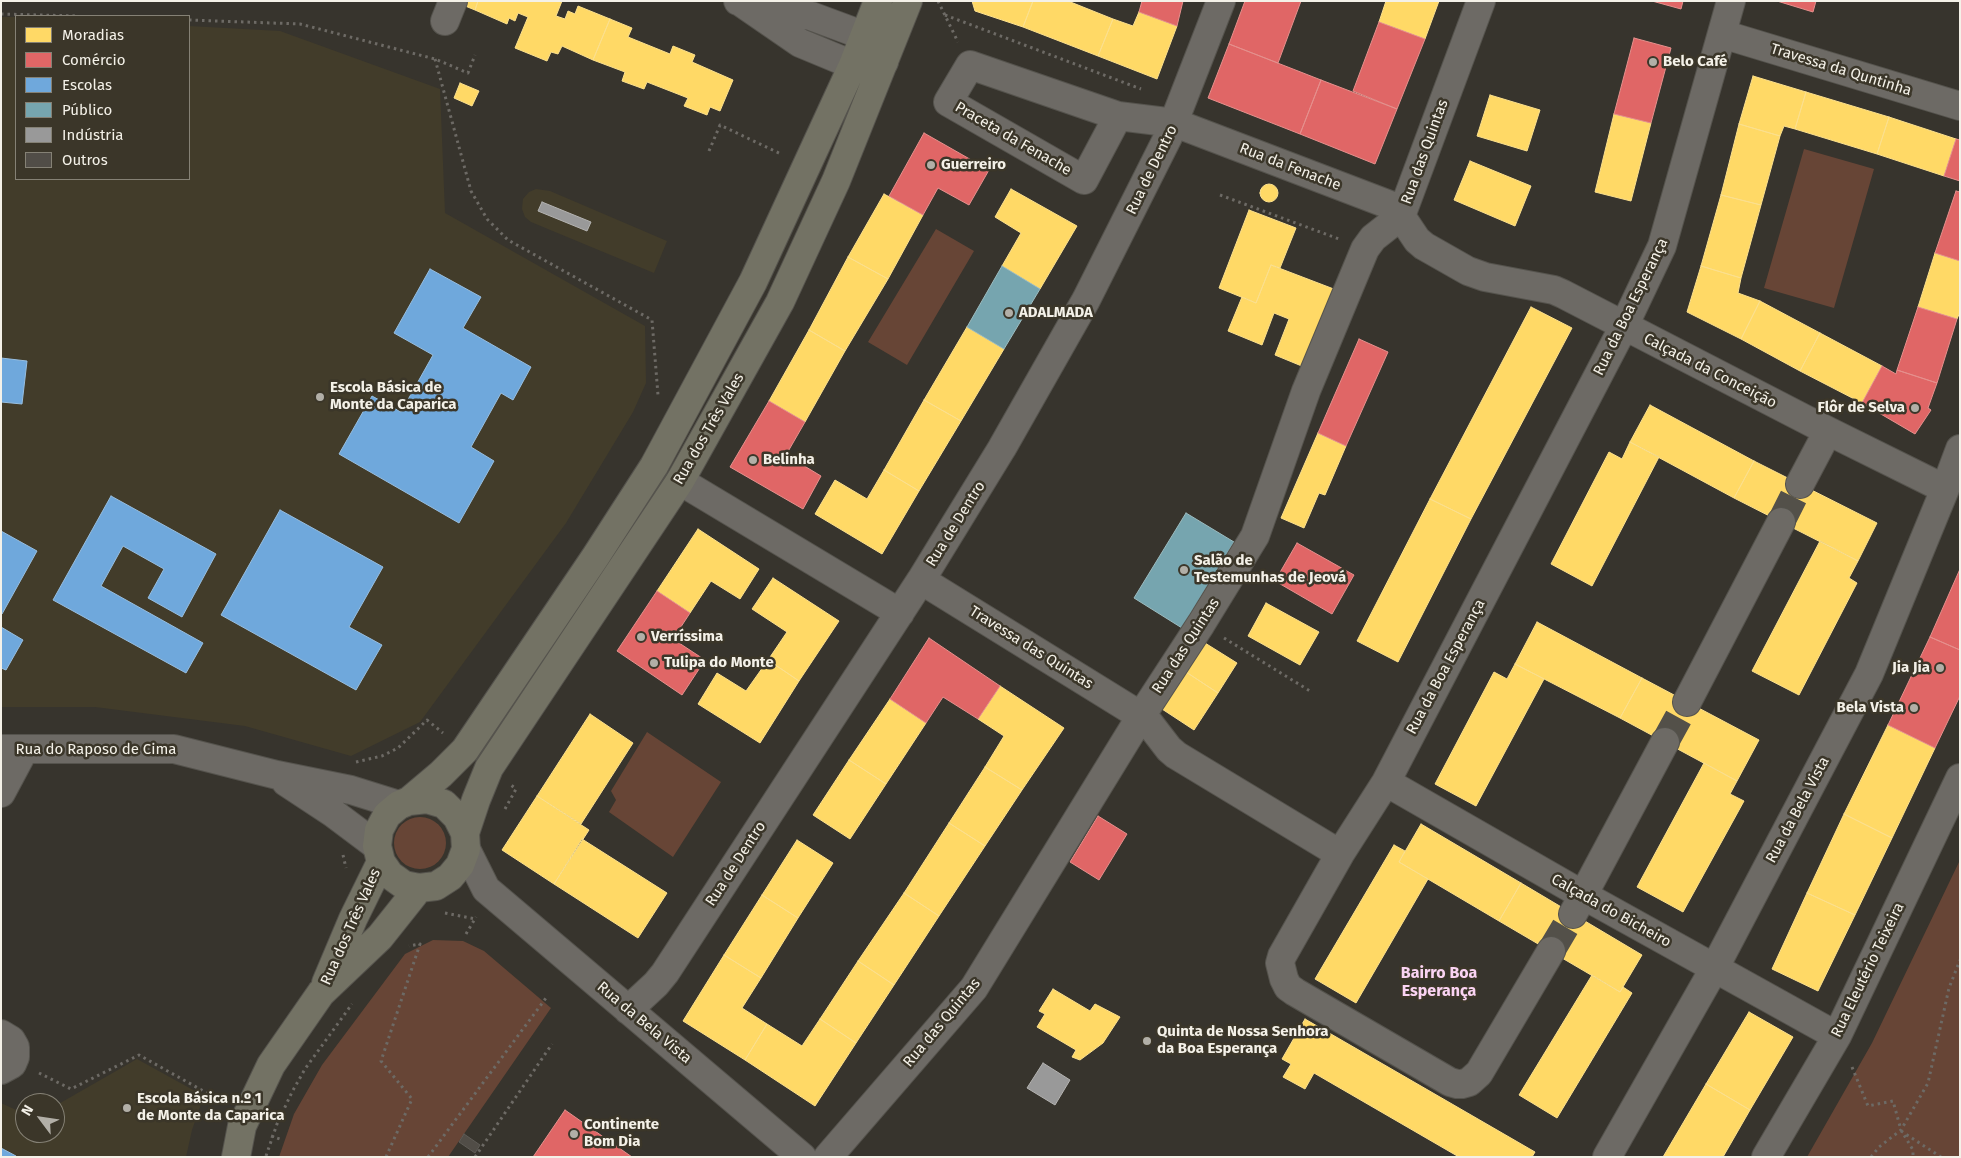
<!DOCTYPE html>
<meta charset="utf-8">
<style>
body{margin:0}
#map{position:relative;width:1961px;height:1158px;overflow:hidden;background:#37342d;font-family:"Fira Sans",sans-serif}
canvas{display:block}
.frame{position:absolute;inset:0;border:2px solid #f4f1e8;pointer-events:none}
.legend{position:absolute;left:15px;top:15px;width:175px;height:165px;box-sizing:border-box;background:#3b3629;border:1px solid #858175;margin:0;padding:6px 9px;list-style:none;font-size:15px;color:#f4f1e8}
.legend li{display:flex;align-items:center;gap:10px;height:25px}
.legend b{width:25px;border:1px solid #858175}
.north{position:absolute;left:15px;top:1093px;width:50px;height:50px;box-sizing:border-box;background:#3b3629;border:1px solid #858175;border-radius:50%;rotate:301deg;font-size:14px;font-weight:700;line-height:20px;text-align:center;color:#f4f1e8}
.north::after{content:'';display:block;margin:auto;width:18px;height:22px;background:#b2afa7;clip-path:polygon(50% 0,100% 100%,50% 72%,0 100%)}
</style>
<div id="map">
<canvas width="1961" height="1158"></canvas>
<div class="frame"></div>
<ul class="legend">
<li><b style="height:14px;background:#ffd966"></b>Moradias</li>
<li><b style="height:14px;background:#e06666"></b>Comércio</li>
<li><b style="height:14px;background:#6fa8dc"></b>Escolas</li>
<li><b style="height:14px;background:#76a5af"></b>Público</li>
<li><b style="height:14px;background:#999"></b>Indústria</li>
<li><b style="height:14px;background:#514d47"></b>Outros</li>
</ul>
<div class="north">N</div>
</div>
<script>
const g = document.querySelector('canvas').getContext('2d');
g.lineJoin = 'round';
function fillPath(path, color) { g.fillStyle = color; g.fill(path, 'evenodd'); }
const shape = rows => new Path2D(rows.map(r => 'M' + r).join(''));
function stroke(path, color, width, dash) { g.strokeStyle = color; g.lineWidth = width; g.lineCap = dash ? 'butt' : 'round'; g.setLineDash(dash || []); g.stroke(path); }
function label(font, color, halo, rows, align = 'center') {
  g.font = font + ' "Fira Sans",sans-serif'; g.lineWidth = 5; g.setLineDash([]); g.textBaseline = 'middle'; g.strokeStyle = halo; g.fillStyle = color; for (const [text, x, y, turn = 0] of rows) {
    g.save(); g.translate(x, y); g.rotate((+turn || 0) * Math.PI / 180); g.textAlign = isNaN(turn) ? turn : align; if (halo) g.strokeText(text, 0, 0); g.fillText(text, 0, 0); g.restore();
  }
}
fillPath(shape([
 [1,17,16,17,16,179,189,179,189,26,280,31,440,89,445,213,645,326,646,383,633,412,566,523,420,722,351,756,245,726,95,707,1,707],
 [536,189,550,191,667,241,654,273,531,222,525,217,522,209,523,199,529,192],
 [137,1059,204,1096,192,1130,186,1157,1,1157,1,1103,25,1114,25,1133,55,1133,55,1106]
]), '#423c2a');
fillPath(shape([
 [1804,149,1874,169,1834,308,1764,288],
 [936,229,974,251,907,365,868,342],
 [647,732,721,782,673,857,609,812,616,800,611,791],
 '394 843a26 26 0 1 1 52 0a26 26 0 1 1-52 0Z',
 [1960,860,1960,1157,1807,1157,1872,1043],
 [433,940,463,941,484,951,551,1008,448,1157,279,1157,294,1114,322,1065,405,954]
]), '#674536');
const homes = shape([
 [453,1,478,1,475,10,453,1],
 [478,1,562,1,556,16,565,19,568,11,575,14,578,6,610,19,593,60,562,46,558,54,551,52,547,61,515,48,528,17,518,13,515,21,509,18,507,24,475,10,478,1],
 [972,1,1033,1,1023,27,975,11,972,1],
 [1033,1,1068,1,1113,19,1098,56,1023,27,1033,1],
 [1386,1,1439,1,1425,39,1379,22,1386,1],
 [1139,12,1177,26,1157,79,1098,56,1113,19,1133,26,1139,12],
 [610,19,632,28,628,37,670,54,673,46,695,55,692,62,733,80,720,111,710,107,707,115,684,106,688,98,647,82,644,89,622,81,625,72,593,60,610,19],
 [1753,76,1806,92,1795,129,1784,126,1780,136,1739,124,1753,76],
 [460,83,479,91,472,106,454,98,460,83],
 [1806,92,1889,117,1877,154,1795,129,1806,92],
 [1490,95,1540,110,1527,151,1477,136,1490,95],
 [1614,114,1651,123,1631,201,1595,192,1614,114],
 [1889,117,1956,139,1944,176,1877,154,1889,117],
 [1739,124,1780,136,1761,205,1721,195,1739,124],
 [1470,161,1531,186,1515,226,1454,200,1470,161],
 '1260 193a9 9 0 1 1 18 0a9 9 0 1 1-18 0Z',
 [1011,189,1077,226,1040,289,1002,266,1021,233,995,217,1011,189],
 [884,194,923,215,888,279,848,257,884,194],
 [1721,195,1761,205,1741,278,1701,266,1721,195],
 [1249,210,1296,228,1280,268,1271,265,1256,303,1219,288,1249,210],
 [1935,253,1960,261,1960,312,1957,319,1918,307,1935,253],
 [848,257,888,279,845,351,809,330,848,257],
 [1271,265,1339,291,1309,369,1275,355,1289,319,1274,313,1262,345,1228,331,1242,297,1256,303,1271,265],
 [1701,266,1741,278,1738,293,1760,301,1741,339,1687,312,1701,266],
 [1760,301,1820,333,1800,371,1741,339,1760,301],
 [1531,307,1572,328,1471,519,1430,499,1531,307],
 [967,327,1004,349,961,421,924,400,967,327],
 [809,330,845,351,805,422,769,401,809,330],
 [1820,333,1882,366,1862,403,1800,371,1820,333],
 [924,400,961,421,919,491,884,470,924,400],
 [1650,405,1754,461,1734,498,1630,442,1650,405],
 [1318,433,1346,446,1325,495,1319,493,1304,528,1281,518,1318,433],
 [1630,442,1659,457,1592,586,1551,564,1609,452,1622,459,1630,442],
 [1754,461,1877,523,1858,561,1734,498,1754,461],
 [884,470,919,491,882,554,815,514,835,480,867,499,884,470],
 [1430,499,1471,519,1398,662,1357,641,1430,499],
 [698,529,759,569,740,599,711,581,690,613,657,591,698,529],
 [1820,541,1858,561,1849,578,1857,583,1799,695,1752,671,1820,541],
 [773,578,839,621,799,681,768,660,787,632,752,609,773,578],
 [1266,603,1319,632,1300,665,1248,636,1266,603],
 [1537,622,1642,678,1620,718,1515,664,1537,622],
 [1205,643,1237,663,1218,693,1186,672,1205,643],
 [768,660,799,681,760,743,698,704,717,673,746,691,768,660],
 [1515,664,1544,679,1476,806,1435,784,1494,672,1507,679,1515,664],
 [1186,672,1218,693,1194,730,1162,709,1186,672],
 [1642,678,1759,740,1737,781,1620,718,1642,678],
 [1000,686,1064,728,1022,790,985,767,1004,736,978,719,1000,686],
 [890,699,926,723,886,784,849,760,890,699],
 [590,714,633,743,581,824,537,796,590,714],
 [1888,725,1935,748,1892,838,1844,814,1888,725],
 [849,760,886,784,850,839,813,815,849,760],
 [1704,763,1737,781,1730,794,1744,801,1683,912,1637,887,1704,763],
 [985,767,1022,790,985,846,949,823,985,767],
 [537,796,589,830,554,884,502,850,537,796],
 [1844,814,1892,838,1855,915,1807,893,1844,814],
 [949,823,985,846,939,916,904,893,949,823],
 [1421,824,1521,883,1499,921,1399,862,1421,824],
 [582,839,667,893,638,938,554,884,582,839],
 [797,840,833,863,798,918,762,895,797,840],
 [1394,845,1405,851,1399,862,1428,879,1356,1003,1315,979,1394,845],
 [1521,883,1642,955,1620,992,1499,921,1521,883],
 [904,893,939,916,894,985,858,961,904,893],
 [1807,893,1855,915,1818,991,1772,969,1807,893],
 [762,895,798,918,761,978,724,955,762,895],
 [724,955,761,978,742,1008,767,1024,745,1060,683,1021,724,955],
 [858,961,894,985,856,1043,820,1019,858,961],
 [1592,975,1620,992,1623,987,1632,993,1557,1118,1519,1095,1592,975],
 [1053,989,1090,1011,1095,1004,1120,1017,1103,1043,1080,1060,1072,1057,1076,1050,1037,1027,1045,1014,1039,1011,1053,989],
 [1749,1012,1793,1037,1750,1110,1706,1084,1749,1012],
 [820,1019,856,1043,815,1106,745,1060,767,1024,802,1046,820,1019],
 [1305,1019,1535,1152,1532,1157,1459,1157,1314,1073,1305,1089,1283,1077,1291,1064,1282,1059,1305,1019],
 [1706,1084,1750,1110,1723,1157,1663,1157,1706,1084]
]);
fillPath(homes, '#ffd966');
stroke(homes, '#fce08d', 1);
const shops = shape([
 [1142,1,1183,1,1177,26,1139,12,1142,1],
 [1245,1,1301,1,1278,63,1229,44,1245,1],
 [1652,1,1683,1,1681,9,1652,1],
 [1777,1,1816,1,1813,12,1777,1],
 [1379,22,1425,39,1397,109,1353,91,1379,22],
 [1634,38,1671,48,1651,123,1614,114,1634,38],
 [1229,44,1321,80,1300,134,1208,98,1229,44],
 [1321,80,1397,109,1375,164,1300,134,1321,80],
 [924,133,989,170,969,205,938,188,923,215,889,196,924,133],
 [1956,139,1960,140,1960,181,1944,176,1956,139],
 [1956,191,1960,192,1960,261,1935,253,1956,191],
 [1918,307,1957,319,1937,383,1897,370,1918,307],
 [1359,339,1388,352,1346,446,1318,433,1359,339],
 [1882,366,1896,374,1897,370,1937,383,1928,408,1931,410,1915,434,1862,403,1882,366],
 [769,401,805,422,786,455,821,476,803,509,730,467,769,401],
 [1297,543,1354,575,1332,614,1275,581,1297,543],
 [1960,569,1960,650,1930,637,1960,569],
 [657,591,690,613,673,639,705,660,682,695,617,651,657,591],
 [1930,637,1960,650,1960,696,1935,748,1888,725,1930,637],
 [929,638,1000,686,978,719,943,697,926,723,890,699,929,638],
 [1098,816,1127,834,1099,880,1070,862,1098,816],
 [565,1110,632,1157,533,1157,565,1110]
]);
fillPath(shops, '#e06666');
stroke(shops, '#e6908d', 1);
const schools = shape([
 [430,269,481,297,463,328,531,367,513,400,501,393,471,447,494,461,459,523,339,454,372,396,401,412,433,355,394,333,430,269],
 [1,358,27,361,22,404,1,402,1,358],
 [111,496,216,554,182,617,148,598,164,569,123,546,101,586,203,643,186,673,53,600,111,496],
 [280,510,383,567,349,627,382,645,356,690,221,615,280,510],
 [1,531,37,551,2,614,1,613,1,531],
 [1,627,23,640,6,670,1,668,1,627],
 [1,1148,16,1156,16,1157,1,1157,1,1148]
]);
fillPath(schools, '#6fa8dc');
stroke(schools, '#97bee0', 1);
const public = shape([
 [1002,266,1040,289,1004,349,967,327,1002,266],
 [1186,513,1234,542,1182,628,1134,598,1186,513]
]);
fillPath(public, '#76a5af');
stroke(public, '#9cbcc0', 1);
const industry = shape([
 [542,202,591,222,587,231,538,211,542,202],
 [1043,1063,1070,1080,1055,1105,1027,1088,1043,1063]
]);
fillPath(industry, '#999');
stroke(industry, '#b4b3b1', 1);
const building = shape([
 [464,1134,480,1145,475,1153,459,1142,464,1134]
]);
fillPath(building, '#514d47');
stroke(building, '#5f5c57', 1);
stroke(shape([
 [1781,522,1800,484],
 [1665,742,1687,702],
 [1551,951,1573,914]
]), '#535049', 28, [28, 14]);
const minor = shape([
 [738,1,811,16,865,36,884,62,853,65,800,43,739,1],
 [445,21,453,1],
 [1722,34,1960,106],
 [1118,116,1084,180,948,102,970,65,1118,116,1175,123,1390,205,1401,216,1417,240,1424,246,1468,271,1485,277,1554,290,1563,294,1828,431,1945,489],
 [680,481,900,613],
 [1800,484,1828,431],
 [921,580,1141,716,1149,723,1169,749,1176,755,1340,854],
 [1687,702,1781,522],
 [1,749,174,749,277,775,351,790,399,805],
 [286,782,333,813,377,846],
 [1386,782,1583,895,1837,1036],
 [1,793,24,750],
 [466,849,486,889,802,1157],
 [1573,914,1665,742],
 [1551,951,1479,1073,1469,1082,1462,1084,1457,1084,1450,1082,1295,992,1288,987,1284,979,1280,963,1282,956,1340,854,1386,782,1624,326,1662,246,1731,1],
 [628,1010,656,984,665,973,921,580,1002,448,1086,300,1168,137,1221,1],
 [1,1034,11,1040,15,1047,15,1057,12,1064,1,1070],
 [828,1157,974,988,1141,716,1201,624,1255,536,1306,391,1365,249,1373,238,1401,216,1481,1],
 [1607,1157,1714,969,1869,674,1945,489,1960,449],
 [1766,1157,1837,1036,1960,778]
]);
const major = shape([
 [409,801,441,774,465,750,596,556,654,466,753,282,853,65,878,1],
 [465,833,457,817,444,804,427,799,409,801,399,805,387,815,379,830,377,846,381,862,390,875,404,885,419,888,436,886,450,877,460,865,466,849,465,833,476,800,489,768,680,481,780,302,836,181,908,1],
 [326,983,353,919,381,862],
 [236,1157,242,1126,271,1065,321,993,380,937,419,888]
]);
stroke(minor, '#55534d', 30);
stroke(major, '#55534d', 30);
stroke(shape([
 [938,1,958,42],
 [1,14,79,16],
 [945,15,1141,89],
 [189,20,300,24,435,59,468,73,475,55],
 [435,59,471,191,487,219,508,240,652,320,658,395,660,396],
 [709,151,720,125,781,154],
 [1220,195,1339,239],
 [1224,638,1310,691],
 [356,762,382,756,398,748,427,720,443,733],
 [505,809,516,789,511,785],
 [343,855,346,868],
 [445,913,476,919],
 [466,934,476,917],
 [1852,1067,1868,1106,1893,1101,1901,1130,1913,1150,1913,1157],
 [39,1073,71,1089,139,1055,223,1102],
 [1901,1131,1941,1157],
 [271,1136,280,1139],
 [266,1156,277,1124,292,1092,305,1069,352,1004],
 [386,1157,412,1099,381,1061,420,944,409,946],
 [428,1157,546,998],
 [475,1157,552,1044],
 [1871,1157,1879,1147,1901,1130,1928,1083,1949,988,1960,960]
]), '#6d6a65', 3, [2.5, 4]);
stroke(minor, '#6d6a65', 28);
stroke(major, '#737264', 28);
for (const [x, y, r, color] of [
 [1653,62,5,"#b2afa7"],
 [931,165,5,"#b2afa7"],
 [1009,313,5,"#b2afa7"],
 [320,397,5,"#b2afa7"],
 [1915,408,5,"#b2afa7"],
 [753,460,5,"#b2afa7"],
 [1184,570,5,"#b2afa7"],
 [641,637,5,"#b2afa7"],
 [654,663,5,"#b2afa7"],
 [1940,668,5,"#b2afa7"],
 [1914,708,5,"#b2afa7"],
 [1147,1041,5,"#b2afa7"],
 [127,1108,5,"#b2afa7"],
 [574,1134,5,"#b2afa7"]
]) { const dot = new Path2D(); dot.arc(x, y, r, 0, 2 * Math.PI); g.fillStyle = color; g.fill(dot); stroke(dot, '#3b3629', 2); }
label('bold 15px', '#f4f1e8', '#3b3629', [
 ["Belo Café",1663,62],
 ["Guerreiro",941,165],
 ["ADALMADA",1019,313],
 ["Escola Básica de",330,388],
 ["Monte da Caparica",330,405],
 ["Flôr de Selva",1905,408,"right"],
 ["Belinha",763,460],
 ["Salão de",1194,561],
 ["Testemunhas de Jeová",1194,578],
 ["Verríssima",651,637],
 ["Tulipa do Monte",664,663],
 ["Jia Jia",1930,668,"right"],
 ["Bela Vista",1904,708,"right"],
 ["Quinta de Nossa Senhora",1157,1032],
 ["da Boa Esperança",1157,1049],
 ["Escola Básica n.º 1",137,1099],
 ["de Monte da Caparica",137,1116],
 ["Continente",584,1125],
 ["Bom Dia",584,1142]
], 'left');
label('15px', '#f4f1e8', '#3b3629', [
 ["Travessa da Quntinha",1841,70,17],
 ["Praceta da Fenache",1013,139,30],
 ["Rua das Quintas",1425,152,-70],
 ["Rua da Fenache",1290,167,21],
 ["Rua de Dentro",1152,170,-64],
 ["Rua da Boa Esperança",1631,307,-64],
 ["Calçada da Conceição",1710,371,27],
 ["Rua dos Três Vales",709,429,-60],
 ["Rua de Dentro",956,524,-58],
 ["Rua das Quintas",1186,646,-57],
 ["Travessa das Quintas",1031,648,32],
 ["Rua da Boa Esperança",1446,667,-62],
 ["Rua do Raposo de Cima",96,750],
 ["Rua da Bela Vista",1798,810,-62],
 ["Rua de Dentro",736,864,-57],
 ["Calçada do Bicheiro",1611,911,29],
 ["Rua dos Três Vales",351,927,-66],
 ["Rua Eleutério Teixeira",1868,970,-64],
 ["Rua da Bela Vista",644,1023,40],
 ["Rua das Quintas",942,1023,-50]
]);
label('bold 16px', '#fad3f2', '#3b3629', [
 ["Bairro Boa",1439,974],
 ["Esperança",1439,992]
]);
</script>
